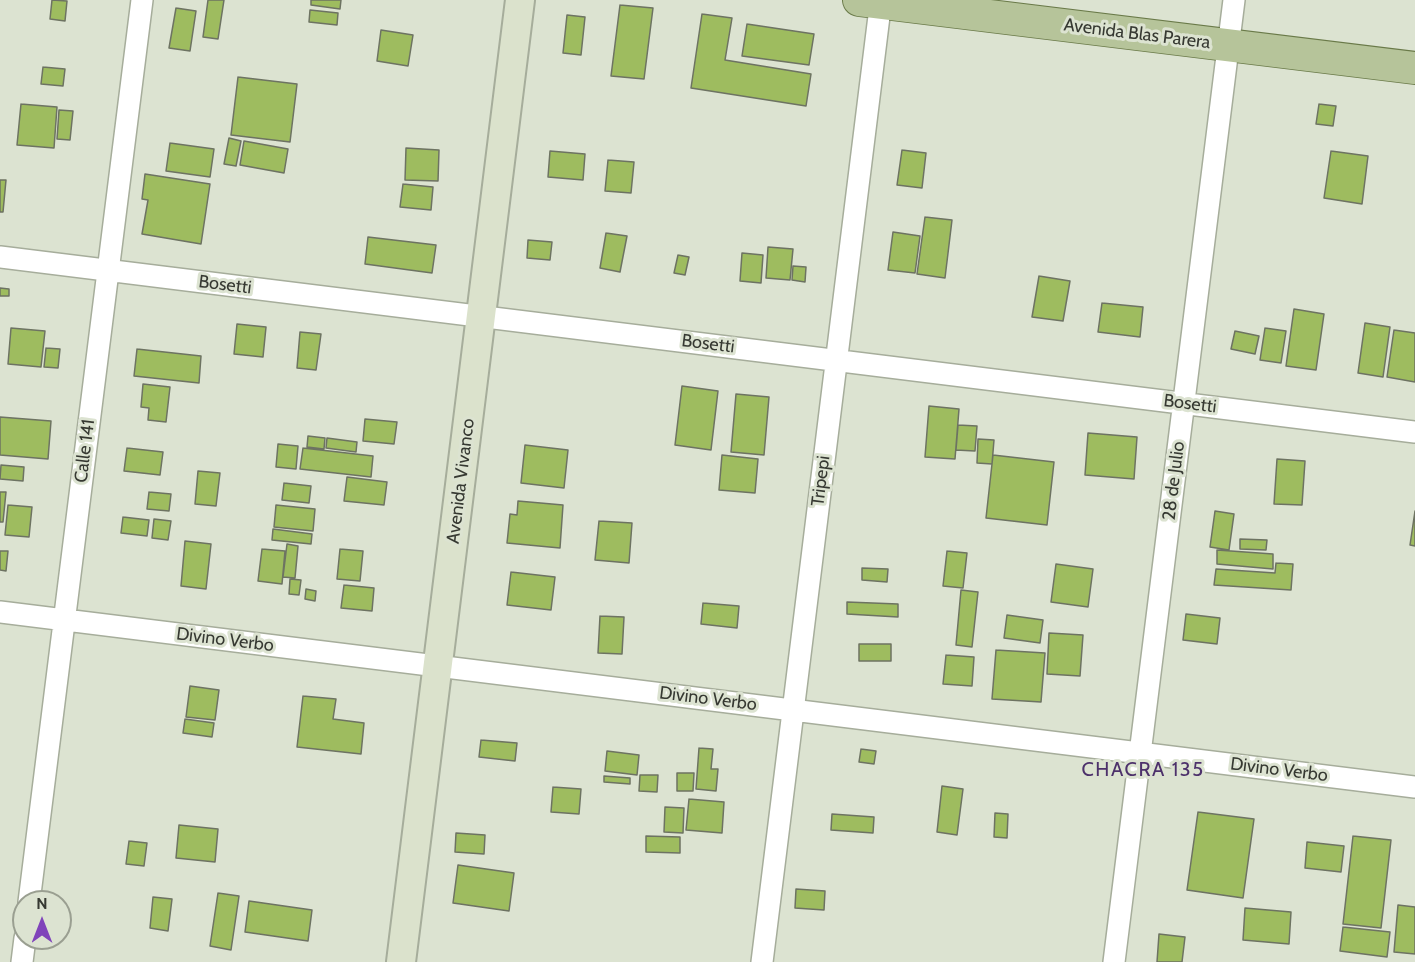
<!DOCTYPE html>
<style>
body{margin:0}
#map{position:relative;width:1415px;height:962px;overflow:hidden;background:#dce3d1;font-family:Cabin,sans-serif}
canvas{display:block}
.north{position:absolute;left:12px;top:890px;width:60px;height:60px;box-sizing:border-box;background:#dce3d1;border:2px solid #9a9f91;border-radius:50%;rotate:0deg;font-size:16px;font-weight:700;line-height:24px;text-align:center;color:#363932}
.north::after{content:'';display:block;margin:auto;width:21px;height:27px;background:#8044ba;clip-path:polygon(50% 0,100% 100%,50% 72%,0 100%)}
</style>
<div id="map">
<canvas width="1415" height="962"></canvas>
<div class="north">N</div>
</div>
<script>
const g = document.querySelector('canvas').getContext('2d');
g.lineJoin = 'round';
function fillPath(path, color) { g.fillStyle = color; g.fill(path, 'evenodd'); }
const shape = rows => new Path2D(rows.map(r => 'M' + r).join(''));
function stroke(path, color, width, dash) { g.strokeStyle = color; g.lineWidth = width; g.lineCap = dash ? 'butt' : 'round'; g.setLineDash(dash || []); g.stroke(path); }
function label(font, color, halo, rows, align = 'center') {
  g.font = font + ' Cabin,sans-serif'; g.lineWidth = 6; g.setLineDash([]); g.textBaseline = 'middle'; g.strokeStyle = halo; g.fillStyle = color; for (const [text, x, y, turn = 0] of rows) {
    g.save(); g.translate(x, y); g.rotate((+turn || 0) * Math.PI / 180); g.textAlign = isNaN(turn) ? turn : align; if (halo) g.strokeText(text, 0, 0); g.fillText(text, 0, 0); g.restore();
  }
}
const building = shape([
 [52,0,67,1,65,21,50,19,52,0],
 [208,0,224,0,218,39,203,37,208,0],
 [311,0,341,0,340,9,311,5,311,0],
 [620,5,653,8,644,79,611,76,620,5],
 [176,8,196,11,190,51,169,48,176,8],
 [310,10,338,13,337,25,309,22,310,10],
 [702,14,732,18,725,60,811,74,806,106,691,88,702,14],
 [567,15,585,17,581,55,563,53,567,15],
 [747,24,814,34,809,65,742,56,747,24],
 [381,30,413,35,408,66,377,61,381,30],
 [43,67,65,69,63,86,41,84,43,67],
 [238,77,297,84,290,142,231,135,238,77],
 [21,104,57,107,54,148,17,145,21,104],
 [1319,104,1336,106,1333,126,1316,124,1319,104],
 [59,110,73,111,70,140,57,139,59,110],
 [229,138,241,141,236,166,224,164,229,138],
 [244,141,288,149,284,173,240,165,244,141],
 [170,143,214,149,210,177,166,171,170,143],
 [406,148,439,150,438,181,405,180,406,148],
 [902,150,926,153,922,188,897,185,902,150],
 [550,151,585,154,583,180,548,177,550,151],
 [1331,151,1368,156,1362,204,1324,198,1331,151],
 [608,160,634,162,631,193,605,191,608,160],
 [145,174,210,184,201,244,142,234,148,200,142,199,145,174],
 [0,180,6,180,3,212,0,212,0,180],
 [403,184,433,187,431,210,400,207,403,184],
 [925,217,952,220,945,278,917,274,925,217],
 [893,232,920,236,915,273,888,270,893,232],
 [606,233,627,236,620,272,600,268,606,233],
 [368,237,436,245,432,273,365,264,368,237],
 [528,240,552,242,550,260,527,258,528,240],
 [768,247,793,249,790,280,766,278,768,247],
 [742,253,763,255,761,283,740,281,742,253],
 [678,255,689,257,685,275,674,273,678,255],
 [793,266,806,267,805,282,792,280,793,266],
 [1039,276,1070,281,1063,321,1032,317,1039,276],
 [0,288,9,289,9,296,0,296,0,288],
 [1102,303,1143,307,1140,337,1098,332,1102,303],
 [1294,309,1324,314,1316,370,1286,366,1294,309],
 [1365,323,1390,327,1383,377,1358,373,1365,323],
 [237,324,266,327,263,357,234,354,237,324],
 [11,328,45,331,41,367,8,364,11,328],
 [1265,328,1286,331,1281,363,1260,360,1265,328],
 [1394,330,1415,333,1415,382,1387,377,1394,330],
 [1235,331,1259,336,1255,354,1231,349,1235,331],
 [300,332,321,334,316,370,297,368,300,332],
 [46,348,60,349,58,368,44,367,46,348],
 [137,349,201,356,199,383,134,376,137,349],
 [143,384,170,387,166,422,148,420,149,408,141,407,143,384],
 [682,386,718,391,711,450,675,445,682,386],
 [736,394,769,397,764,455,731,452,736,394],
 [929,406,959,409,955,459,925,457,929,406],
 [0,417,51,421,48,459,0,455,0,417],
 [365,419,397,422,394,444,363,441,365,419],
 [958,425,977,426,975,451,956,450,958,425],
 [1088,433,1137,437,1134,479,1085,475,1088,433],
 [308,436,325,438,324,449,307,447,308,436],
 [327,438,357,442,356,452,326,448,327,438],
 [978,439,994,440,992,464,977,463,978,439],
 [278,444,298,446,296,469,276,467,278,444],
 [525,445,568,450,564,488,521,483,525,445],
 [127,448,163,452,160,475,124,471,127,448],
 [303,448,373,456,371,477,300,469,303,448],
 [722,455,758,459,755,493,719,490,722,455],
 [993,455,1054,462,1047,525,986,518,993,455],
 [1277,459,1305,461,1302,505,1274,504,1277,459],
 [1,465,24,467,23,481,0,479,1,465],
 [198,471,220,473,216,506,195,504,198,471],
 [347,477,387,482,384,505,344,501,347,477],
 [284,483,311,486,309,503,282,500,284,483],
 [0,492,6,492,3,522,0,522,0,492],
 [149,492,171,494,169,511,147,509,149,492],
 [518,501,563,505,560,548,507,543,510,514,517,515,518,501],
 [8,505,32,507,29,537,5,535,8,505],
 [276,505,315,509,313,531,274,527,276,505],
 [1215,511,1234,514,1229,550,1210,547,1215,511],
 [1415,511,1415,546,1410,545,1415,511],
 [123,517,149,520,147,536,121,533,123,517],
 [154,519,171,521,168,540,152,538,154,519],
 [599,521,632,523,629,563,595,560,599,521],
 [273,529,312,534,311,544,272,540,273,529],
 [1240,539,1267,540,1266,550,1240,549,1240,539],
 [185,541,211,544,206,589,181,586,185,541],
 [287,544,298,546,295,578,283,577,287,544],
 [262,549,285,551,282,584,258,581,262,549],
 [340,549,363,551,360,581,337,579,340,549],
 [1217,550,1273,554,1273,569,1217,564,1217,550],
 [0,551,8,551,6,571,0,570,0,551],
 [947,551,967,553,963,588,943,586,947,551],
 [1276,563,1293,564,1291,590,1214,585,1216,569,1275,573,1276,563],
 [1056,564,1093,569,1088,607,1051,602,1056,564],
 [862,568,888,569,887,582,862,580,862,568],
 [511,572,555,577,551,610,507,605,511,572],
 [290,579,301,580,299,595,289,594,290,579],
 [344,585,374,588,372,611,341,608,344,585],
 [306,589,316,591,315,601,305,599,306,589],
 [961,590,978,592,972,647,956,645,961,590],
 [847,602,898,604,898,617,847,614,847,602],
 [703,603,739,606,737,628,701,624,703,603],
 [1186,614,1220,618,1217,644,1183,640,1186,614],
 [1007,615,1043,620,1040,643,1004,638,1007,615],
 [600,616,624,617,622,654,598,653,600,616],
 [1049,633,1083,635,1080,676,1047,674,1049,633],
 [859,644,891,644,891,661,859,661,859,644],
 [996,650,1045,653,1041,702,992,699,996,650],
 [946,655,974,657,972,686,943,684,946,655],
 [190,686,219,690,215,720,186,717,190,686],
 [303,696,336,699,333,719,364,723,361,754,297,747,303,696],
 [185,719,214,723,212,737,183,733,185,719],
 [481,740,517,743,515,761,479,757,481,740],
 [699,748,713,749,711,769,718,769,716,791,696,789,699,748],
 [861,749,876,751,874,764,859,762,861,749],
 [607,751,639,755,637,775,605,771,607,751],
 [677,773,694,773,693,791,677,791,677,773],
 [640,775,658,775,657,792,639,791,640,775],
 [604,776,630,778,630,784,604,782,604,776],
 [942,786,963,789,957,835,937,832,942,786],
 [553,787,581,789,579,814,551,812,553,787],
 [689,799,724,802,722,833,686,830,689,799],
 [665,807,684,808,683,833,664,832,665,807],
 [1198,812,1254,819,1243,898,1187,890,1198,812],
 [995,813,1008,814,1007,838,994,837,995,813],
 [832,814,874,817,873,833,831,830,832,814],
 [179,825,218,829,215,862,176,858,179,825],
 [456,833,485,835,484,854,455,852,456,833],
 [646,836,680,837,680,853,646,852,646,836],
 [1353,836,1391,840,1381,928,1343,924,1353,836],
 [129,841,147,843,144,866,126,864,129,841],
 [1307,842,1344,846,1341,872,1305,868,1307,842],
 [458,865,514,873,509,911,453,903,458,865],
 [796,889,825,891,824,910,795,908,796,889],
 [218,893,239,896,231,950,210,946,218,893],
 [153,897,172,899,168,931,150,928,153,897],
 [249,901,312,910,308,941,245,932,249,901],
 [1398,905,1415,907,1415,954,1394,952,1398,905],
 [1245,908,1291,912,1289,944,1243,940,1245,908],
 [1343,927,1390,932,1387,957,1340,951,1343,927],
 [1159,934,1185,937,1182,962,1157,962,1159,934]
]);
fillPath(building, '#9ebc5f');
stroke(building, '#6d7362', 1.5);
const street = shape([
 [0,257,1415,432],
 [0,612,1415,787],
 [29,902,142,0],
 [22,962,25,938],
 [762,962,881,0],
 [1114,962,1234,0]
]);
const secondary = shape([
 [401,962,520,0]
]);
const primary = shape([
 [859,0,1415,68]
]);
stroke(street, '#a6ad9b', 24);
stroke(secondary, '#a6ad9b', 32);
stroke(primary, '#6a7a49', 34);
stroke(street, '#fff', 21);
stroke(secondary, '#dbe2cc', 28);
stroke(primary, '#b6c49a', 32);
label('18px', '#363932', '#dce3d1', [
 ["Avenida Blas Parera",1137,34,7],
 ["Bosetti",225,285,7],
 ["Bosetti",708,344,7],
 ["Bosetti",1190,404,7],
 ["Calle 141",85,451,-83],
 ["Avenida Vivanco",461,481,-83],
 ["Tripepi",821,481,-83],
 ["28 de Julio",1174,481,-83],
 ["Divino Verbo",225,640,7],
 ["Divino Verbo",708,699,7],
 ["Divino Verbo",1279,770,7]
]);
g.letterSpacing = '1.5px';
label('20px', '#4d316b', '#dce3d1', [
 ["CHACRA 135",1143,770]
]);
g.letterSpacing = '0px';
</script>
